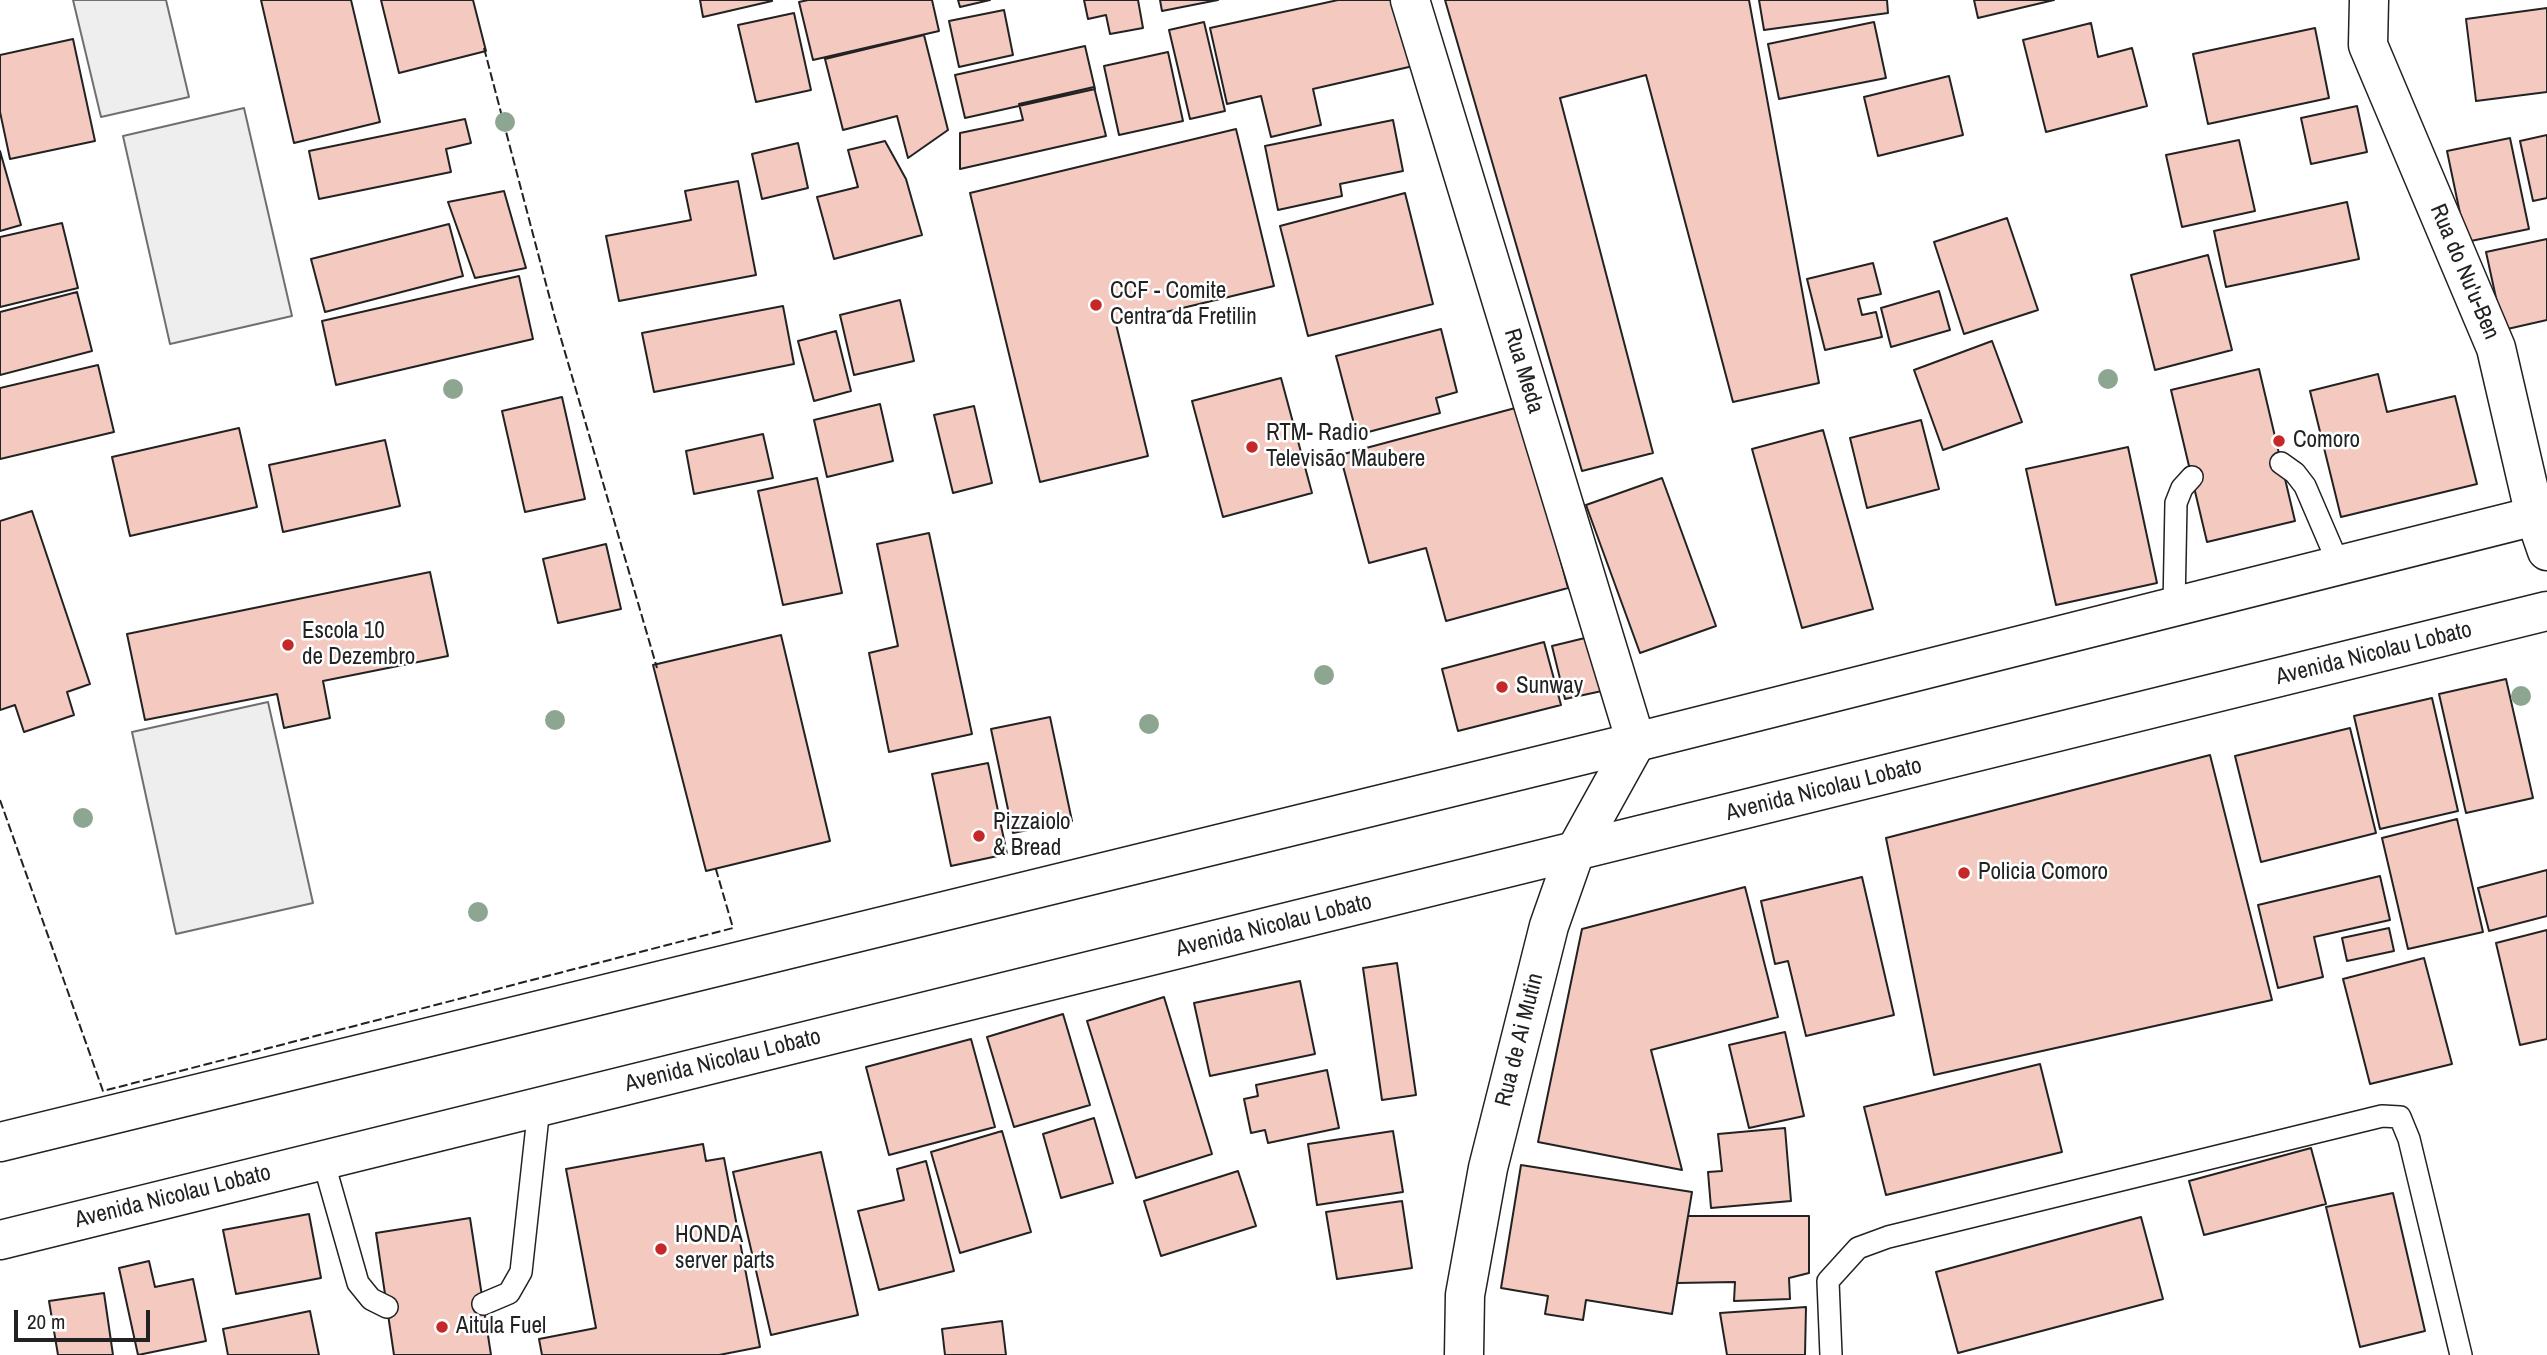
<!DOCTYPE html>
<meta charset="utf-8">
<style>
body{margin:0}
#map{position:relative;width:2547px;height:1355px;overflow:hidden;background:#fff;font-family:"Archivo Narrow",sans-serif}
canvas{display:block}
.scale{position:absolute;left:14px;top:1310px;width:136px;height:32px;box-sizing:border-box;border:4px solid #222;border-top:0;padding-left:9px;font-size:21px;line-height:24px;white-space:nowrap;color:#222;-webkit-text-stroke:5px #fff;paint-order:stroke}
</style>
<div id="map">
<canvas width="2547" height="1355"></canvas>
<div class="scale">20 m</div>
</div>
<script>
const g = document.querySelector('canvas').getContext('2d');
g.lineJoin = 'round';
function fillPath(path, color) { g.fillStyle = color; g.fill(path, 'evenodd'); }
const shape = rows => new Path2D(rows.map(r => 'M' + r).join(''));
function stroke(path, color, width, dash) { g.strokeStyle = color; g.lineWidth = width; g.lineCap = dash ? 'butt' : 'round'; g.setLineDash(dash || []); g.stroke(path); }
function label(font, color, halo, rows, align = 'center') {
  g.font = font + ' "Archivo Narrow",sans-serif'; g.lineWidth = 5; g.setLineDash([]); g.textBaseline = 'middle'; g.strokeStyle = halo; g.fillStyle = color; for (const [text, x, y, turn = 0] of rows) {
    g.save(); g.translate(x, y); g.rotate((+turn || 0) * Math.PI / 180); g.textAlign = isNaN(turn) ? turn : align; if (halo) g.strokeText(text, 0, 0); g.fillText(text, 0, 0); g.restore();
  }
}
const green = shape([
 [73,0,166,0,189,97,101,117,73,0],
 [244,108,292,316,170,344,123,136,244,108],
 [268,702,313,903,176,934,132,732,268,702]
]);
fillPath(green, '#eee');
stroke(green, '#6f6f6f', 2);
const building = shape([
 [261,0,351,0,380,122,294,143,261,0],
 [381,0,473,0,486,51,399,73,381,0],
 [700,0,772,0,772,1,703,17,700,0],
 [808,0,932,0,939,31,813,60,799,2,808,0],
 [958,0,990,0,960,7,958,0],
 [1084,0,1138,0,1143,28,1110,34,1106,15,1088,19,1084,0],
 [1160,0,1218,0,1162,11,1160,0],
 [1338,0,1407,0,1422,64,1313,89,1321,125,1271,137,1261,96,1227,104,1210,28,1338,0],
 [1445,0,1749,0,1819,383,1733,402,1646,75,1560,98,1653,453,1582,471,1445,0],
 [1759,0,1887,0,1888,13,1764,30,1759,0],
 [1974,0,2054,0,1978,18,1974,0],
 [2547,8,2547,92,2476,101,2466,19,2547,8],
 [1004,10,1013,55,959,67,949,21,1004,10],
 [794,13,811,90,756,102,738,25,794,13],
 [1204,22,1225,111,1190,119,1169,30,1204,22],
 [1874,22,1886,78,1779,99,1768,44,1874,22],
 [2091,23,2098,57,2132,48,2147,106,2046,132,2023,40,2091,23],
 [2315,28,2329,98,2208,124,2193,54,2315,28],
 [924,35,948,130,908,158,897,116,843,130,825,59,924,35],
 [73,39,95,141,10,159,0,112,0,55,73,39],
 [1085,46,1095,89,965,118,955,75,1085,46],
 [1168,52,1183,121,1119,135,1104,66,1168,52],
 [1949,76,1963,135,1878,156,1864,97,1949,76],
 [1094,87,1106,136,960,169,960,133,1023,120,1019,104,1094,87],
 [2357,106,2367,152,2311,164,2301,118,2357,106],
 [465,119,471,143,446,149,451,172,319,199,309,151,465,119],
 [1393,120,1403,171,1340,184,1342,196,1278,210,1265,146,1393,120],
 [1236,129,1274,286,1116,324,1148,456,1040,482,970,193,1236,129],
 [2547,135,2547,198,2533,201,2520,141,2547,135],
 [2510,138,2529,229,2466,242,2447,151,2510,138],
 [2239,140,2255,211,2182,227,2166,155,2239,140],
 [885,141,906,179,922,235,834,259,817,197,858,187,848,150,885,141],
 [798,143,808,188,762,199,752,154,798,143],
 [0,151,21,225,0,231,0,151],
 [738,181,756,275,619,301,606,236,691,220,685,191,738,181],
 [504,191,526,268,475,278,448,202,504,191],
 [1405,193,1433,304,1308,336,1280,226,1405,193],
 [2347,202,2359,259,2226,287,2214,231,2347,202],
 [2007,218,2038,310,1964,334,1934,242,2007,218],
 [62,223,78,288,0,307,0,237,62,223],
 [449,224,463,276,325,312,311,259,449,224],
 [2547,239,2547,320,2503,330,2486,252,2547,239],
 [2208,255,2232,350,2155,370,2131,275,2208,255],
 [1873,263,1881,294,1858,299,1862,315,1876,312,1882,337,1825,350,1807,279,1873,263],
 [519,276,533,339,336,385,322,321,519,276],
 [1939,291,1950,330,1891,347,1881,308,1939,291],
 [77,292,92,351,0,375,0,312,77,292],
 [900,300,914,361,854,375,840,315,900,300],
 [783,306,794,364,654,392,642,333,783,306],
 [1441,329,1457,392,1436,398,1440,413,1357,435,1336,356,1441,329],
 [836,331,851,391,814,401,798,341,836,331],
 [1992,341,2022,422,1943,450,1914,370,1992,341],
 [98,365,114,432,0,459,0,388,98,365],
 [2259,369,2295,521,2207,542,2171,390,2259,369],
 [2378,374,2387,412,2455,396,2477,484,2341,517,2310,391,2378,374],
 [1281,378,1312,493,1223,517,1192,401,1281,378],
 [562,397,585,499,525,512,502,411,562,397],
 [880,404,893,461,827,477,814,420,880,404],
 [974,406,992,483,953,493,934,415,974,406],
 [1519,407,1568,588,1446,621,1426,548,1369,563,1340,455,1519,407],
 [1921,420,1939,489,1867,508,1850,438,1921,420],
 [239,428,257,507,130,536,112,457,239,428],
 [1823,430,1873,609,1802,628,1752,449,1823,430],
 [763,434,773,478,694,494,686,451,763,434],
 [385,440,400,506,283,532,269,465,385,440],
 [2128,447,2157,583,2056,605,2026,469,2128,447],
 [817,478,842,593,783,605,758,491,817,478],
 [1662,478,1716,626,1640,653,1586,505,1662,478],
 [32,511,90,684,67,692,74,715,24,732,15,705,0,710,0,521,32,511],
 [929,533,972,734,889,752,869,653,898,646,877,544,929,533],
 [606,544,621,609,558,623,543,559,606,544],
 [430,572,448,656,323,681,330,718,284,728,277,694,145,720,127,634,430,572],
 [781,635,830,841,706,871,653,665,781,635],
 [1589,637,1602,691,1565,699,1552,646,1589,637],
 [1544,642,1561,705,1458,731,1442,669,1544,642],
 [2506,679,2533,798,2466,813,2439,694,2506,679],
 [2432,698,2458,811,2380,829,2354,716,2432,698],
 [1050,717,1072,821,1013,833,991,729,1050,717],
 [2350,728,2376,833,2261,862,2235,756,2350,728],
 [2210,755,2272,1000,1934,1075,1886,838,2210,755],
 [988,763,1007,854,951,866,932,774,988,763],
 [2457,819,2483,932,2408,949,2382,838,2457,819],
 [2547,870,2547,916,2489,931,2478,888,2547,870],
 [2380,876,2390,920,2314,937,2323,977,2278,988,2258,905,2380,876],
 [1862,877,1894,1015,1806,1036,1788,961,1775,964,1761,901,1862,877],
 [1745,887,1778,1017,1651,1050,1682,1170,1538,1142,1582,929,1745,887],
 [2389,928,2394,951,2347,961,2342,938,2389,928],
 [2547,930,2547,1039,2520,1045,2496,943,2547,930],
 [2424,958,2452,1064,2370,1084,2343,979,2424,958],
 [1397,963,1416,1095,1382,1100,1363,968,1397,963],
 [1300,981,1315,1054,1210,1076,1194,1003,1300,981],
 [1164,997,1212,1154,1136,1178,1087,1021,1164,997],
 [1063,1014,1090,1105,1014,1127,987,1037,1063,1014],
 [1785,1032,1804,1116,1749,1128,1729,1045,1785,1032],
 [971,1039,995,1127,889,1155,866,1067,971,1039],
 [2040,1064,2062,1152,1886,1195,1864,1107,2040,1064],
 [1327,1070,1339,1128,1268,1143,1265,1130,1251,1133,1244,1099,1258,1096,1256,1085,1327,1070],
 [1094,1118,1113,1183,1061,1198,1043,1134,1094,1118],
 [1785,1128,1791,1201,1711,1208,1708,1172,1722,1171,1718,1134,1785,1128],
 [1002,1131,1031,1232,960,1253,931,1152,1002,1131],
 [1393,1131,1403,1192,1317,1205,1308,1144,1393,1131],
 [703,1144,706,1161,724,1158,760,1347,719,1355,542,1355,539,1339,596,1328,566,1169,703,1144],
 [2311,1148,2326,1204,2204,1235,2189,1181,2311,1148],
 [821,1152,858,1315,771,1335,733,1172,821,1152],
 [926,1161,954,1271,879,1290,858,1211,904,1200,897,1169,926,1161],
 [1521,1165,1692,1192,1672,1314,1586,1300,1583,1320,1545,1314,1548,1296,1501,1288,1521,1165],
 [1238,1171,1256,1226,1161,1256,1144,1201,1238,1171],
 [2393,1193,2425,1331,2360,1347,2326,1207,2393,1193],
 [1402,1201,1412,1268,1337,1279,1326,1212,1402,1201],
 [309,1214,321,1278,236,1294,223,1230,309,1214],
 [1688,1216,1809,1216,1809,1273,1789,1278,1790,1299,1734,1301,1735,1282,1677,1283,1688,1216],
 [2141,1217,2163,1299,1958,1353,1936,1272,2141,1217],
 [470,1218,491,1355,394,1355,376,1233,470,1218],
 [149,1261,155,1287,193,1279,206,1341,138,1355,119,1268,149,1261],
 [104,1293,113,1355,58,1355,49,1301,104,1293],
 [1806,1307,1805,1355,1727,1355,1720,1313,1806,1307],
 [310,1311,319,1355,228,1355,223,1329,310,1311],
 [1002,1321,1006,1355,945,1355,942,1329,1002,1321]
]);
fillPath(building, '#f3c9c0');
stroke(building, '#222', 2);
const service = shape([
 [2281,463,2295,473,2305,486,2339,565],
 [2174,607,2176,503,2182,488,2192,477],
 [323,1160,358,1283,371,1299,387,1307],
 [483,1304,509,1293,521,1272,539,1107],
 [1831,1355,1828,1281,1858,1248,1888,1237,2382,1116,2400,1117,2409,1139,2461,1355]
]);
const minor = shape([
 [1410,0,1636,742],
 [2369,0,2368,45,2496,348,2535,516,2547,551]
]);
const tertiary = shape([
 [1464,1355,1465,1295,1488,1168,1549,926,1575,852,1636,742]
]);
const primary = shape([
 [0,1142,1636,742,2547,513],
 [0,1240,2547,611]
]);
stroke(service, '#222', 24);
stroke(minor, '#222', 41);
stroke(tertiary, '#222', 41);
stroke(primary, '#222', 41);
stroke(service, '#fff', 21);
stroke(minor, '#fff', 38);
stroke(tertiary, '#fff', 38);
stroke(primary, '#fff', 38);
stroke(shape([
 [484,48,555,318,657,668],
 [0,800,103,1091,733,928,715,866]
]), '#222', 2, [9, 3.5]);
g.fillStyle = '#8da692';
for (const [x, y] of [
 [505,122],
 [2108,379],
 [453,389],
 [1324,675],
 [2521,696],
 [555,720],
 [1149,724],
 [83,818],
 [478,912]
]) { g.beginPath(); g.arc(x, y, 10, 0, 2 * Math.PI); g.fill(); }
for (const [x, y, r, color] of [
 [1096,305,7,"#c62828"],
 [2279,441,7,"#c62828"],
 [1252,447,7,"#c62828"],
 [288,645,7,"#c62828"],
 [1502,687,7,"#c62828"],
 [979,836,7,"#c62828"],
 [1964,873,7,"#c62828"],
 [661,1249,7,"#c62828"],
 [442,1327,7,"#c62828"]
]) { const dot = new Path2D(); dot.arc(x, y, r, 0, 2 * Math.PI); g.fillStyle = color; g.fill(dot); stroke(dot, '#fff', 2.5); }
label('23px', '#222', '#fff', [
 ["Rua do Nu'u-Ben",2464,272,67],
 ["Rua Meda",1523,371,73],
 ["Avenida Nicolau Lobato",2374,654,-14],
 ["Avenida Nicolau Lobato",1824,790,-14],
 ["Avenida Nicolau Lobato",1274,926,-14],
 ["Rua de Ai Mutin",1520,1040,-76],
 ["Avenida Nicolau Lobato",723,1061,-14],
 ["Avenida Nicolau Lobato",173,1197,-14]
]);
label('23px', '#222', '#fff', [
 ["CCF - Comite",1110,292],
 ["Centra da Fretilin",1110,318],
 ["RTM- Radio",1266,434],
 ["Televisão Maubere",1266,460],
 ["Comoro",2293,441],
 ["Escola 10",302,632],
 ["de Dezembro",302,658],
 ["Sunway",1516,687],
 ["Pizzaiolo",993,823],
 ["& Bread",993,849],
 ["Policia Comoro",1978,873],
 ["HONDA",675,1236],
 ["server parts",675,1262],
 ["Aitula Fuel",456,1327]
], 'left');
</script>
